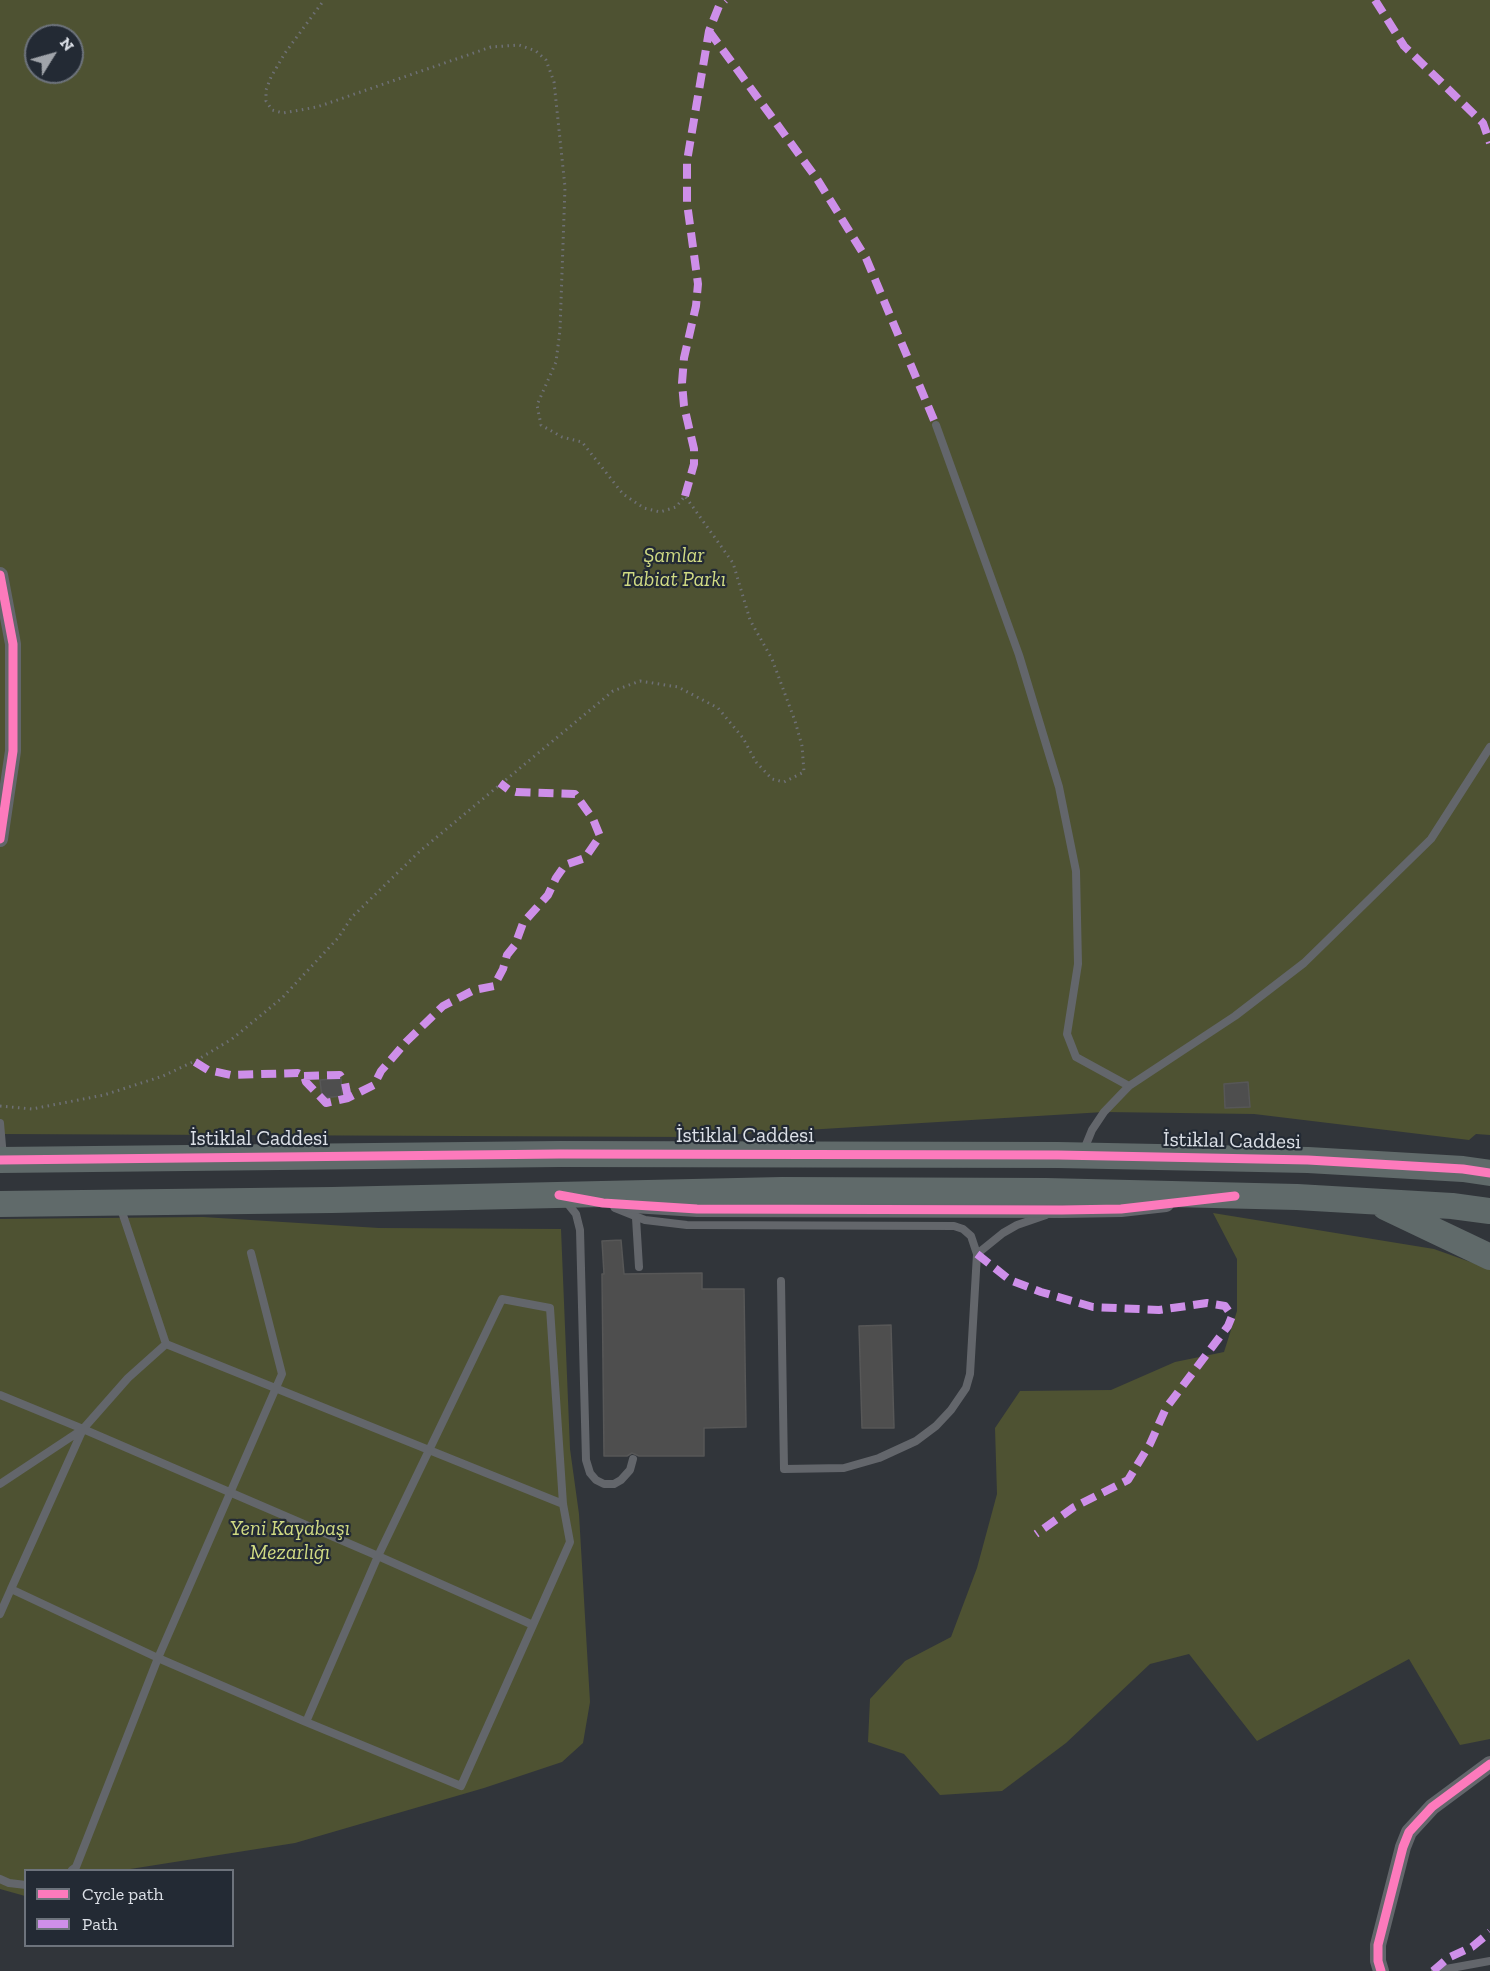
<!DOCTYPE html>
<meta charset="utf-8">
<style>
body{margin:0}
#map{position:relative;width:1490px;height:1971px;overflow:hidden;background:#31353a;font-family:"Zilla Slab",serif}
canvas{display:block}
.legend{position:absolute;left:24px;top:1869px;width:210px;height:78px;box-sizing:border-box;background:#232a34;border:2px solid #6d737c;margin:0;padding:8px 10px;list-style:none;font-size:18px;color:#dce0e7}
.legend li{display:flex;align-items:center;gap:12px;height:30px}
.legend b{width:30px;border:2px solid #6d737c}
.north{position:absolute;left:24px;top:24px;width:60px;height:60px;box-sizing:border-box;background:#232a34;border:2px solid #6d737c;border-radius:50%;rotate:53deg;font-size:16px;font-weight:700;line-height:24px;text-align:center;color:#dce0e7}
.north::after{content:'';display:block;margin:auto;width:21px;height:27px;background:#a0a4aa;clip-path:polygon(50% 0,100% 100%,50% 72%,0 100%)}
</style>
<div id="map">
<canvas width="1490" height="1971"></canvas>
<ul class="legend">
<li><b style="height:8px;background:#fd7abc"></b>Cycle path</li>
<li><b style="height:8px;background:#ce8fe9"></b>Path</li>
</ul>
<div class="north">N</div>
</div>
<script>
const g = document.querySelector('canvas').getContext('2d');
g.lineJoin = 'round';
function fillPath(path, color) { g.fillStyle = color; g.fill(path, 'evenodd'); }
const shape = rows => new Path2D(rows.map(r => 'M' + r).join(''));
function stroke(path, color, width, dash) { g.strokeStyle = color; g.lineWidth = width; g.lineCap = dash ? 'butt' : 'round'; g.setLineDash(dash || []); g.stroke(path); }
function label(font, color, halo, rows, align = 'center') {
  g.font = font + ' "Zilla Slab",serif'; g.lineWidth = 4.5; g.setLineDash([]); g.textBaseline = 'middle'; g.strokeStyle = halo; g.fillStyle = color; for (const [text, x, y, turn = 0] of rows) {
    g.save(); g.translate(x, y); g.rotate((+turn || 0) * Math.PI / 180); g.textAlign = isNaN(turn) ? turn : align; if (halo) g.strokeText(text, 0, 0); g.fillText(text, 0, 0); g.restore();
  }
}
fillPath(shape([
 [0,0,1490,0,1490,1135,1476,1134,1469,1140,1254,1114,1104,1112,690,1137,0,1134],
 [36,36,72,36,72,72,36,72],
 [1213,1213,1434,1249,1490,1269,1490,1739,1460,1745,1409,1659,1257,1741,1189,1654,1150,1664,1066,1743,1002,1791,940,1795,904,1754,868,1742,870,1699,905,1661,951,1637,977,1568,997,1494,995,1428,1020,1391,1111,1390,1175,1362,1224,1352,1237,1311,1237,1259],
 [203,1217,379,1228,561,1229,570,1449,579,1514,590,1702,583,1743,562,1762,484,1788,295,1843,124,1870,26,1870,25,1896,0,1889,0,1219]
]), '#4e5232');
const building = shape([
 [341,1078,342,1096,322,1098,320,1080,341,1078],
 [1248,1082,1250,1107,1225,1108,1224,1084,1248,1082],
 [621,1240,624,1274,702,1273,702,1289,744,1289,746,1427,704,1428,704,1456,639,1456,632,1453,627,1456,604,1456,602,1274,604,1274,602,1241,621,1240],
 [891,1325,894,1428,862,1428,859,1326,891,1325]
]);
fillPath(building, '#4e4e4e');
stroke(building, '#575757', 1.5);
stroke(shape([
 [0,1106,32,1109,104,1095,163,1076,197,1060,232,1039,282,998,338,938,352,917,420,851,613,691,640,681,678,687,718,708,743,738,756,762,772,779,784,782,804,772,802,746,795,721,772,659,750,620,733,563,685,496,676,507,660,512,644,508,623,494,582,442,562,437,541,425,537,405,556,362,560,330,565,187,554,82,546,60,536,51,519,45,491,47,317,107,283,113,272,110,266,101,266,90,271,77,285,53,324,0]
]), '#6e7075', 3, [1.5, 4.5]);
stroke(shape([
 [936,425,1019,655,1059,787,1076,871,1078,964,1067,1034,1076,1057,1129,1086],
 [0,1123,3,1157],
 [1083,1152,1092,1130,1104,1112,1129,1086,1235,1016,1304,963,1431,839,1490,747],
 [564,1199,576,1214,580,1230,586,1460,590,1473,596,1480,604,1484,614,1484,621,1480,630,1470,633,1459],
 [615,1208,645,1220,687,1225,954,1226,963,1229,971,1236,977,1254,970,1374,966,1388,951,1410,936,1426,916,1441,879,1458,844,1468,784,1469,781,1281],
 [636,1218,639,1267],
 [977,1254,1003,1233,1017,1225,1046,1215],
 [166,1344,563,1504],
 [0,1395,83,1429],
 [0,1484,83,1429,128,1378,166,1344,120,1206],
 [0,1614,11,1589],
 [306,1722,461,1786,533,1625,570,1542,563,1504,550,1308,502,1299,378,1556,306,1722,158,1658,11,1589,83,1429,378,1556,533,1625],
 [72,1870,76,1867,158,1658,282,1374,251,1253],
 [0,1879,9,1883,26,1885],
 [1435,1971,1490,1961]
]), '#63666b', 8);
stroke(shape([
 [0,575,13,644,13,751,0,839],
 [617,1204,697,1209,1062,1210,1121,1209,1166,1204],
 [1381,1971,1378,1961,1378,1945,1403,1847,1409,1832,1432,1807,1490,1764]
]), '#63666b', 16);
stroke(shape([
 [0,1160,560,1154,1058,1155,1308,1160,1463,1169,1490,1173],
 [0,1204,332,1200,782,1190,1046,1191,1297,1197,1452,1206,1490,1211],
 [1385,1207,1490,1257]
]), '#606a6a', 26);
stroke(shape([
 [1375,0,1404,46,1483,123,1490,143],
 [709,31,817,179,866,258,936,425],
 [685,496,694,464,694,449,684,406,682,383,684,358,696,306,698,284,687,203,687,161,709,31,719,6,725,0],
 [195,1062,208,1070,231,1075,298,1073,304,1076,306,1082,326,1103,348,1098,374,1085,381,1071,407,1041,443,1006,474,990,494,986,503,969,507,955,515,945,523,923,548,895,556,878,565,865,585,858,600,836,593,819,575,794,516,792,509,790,500,783],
 [304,1076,340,1075,345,1083,348,1098],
 [977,1254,1010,1280,1041,1292,1093,1307,1159,1310,1207,1303,1225,1306,1232,1316,1228,1326,1166,1408,1150,1444,1128,1480,1074,1507,1036,1534],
 [1433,1971,1448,1958,1472,1947,1490,1932]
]), '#ce8fe9', 8, [15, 8]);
stroke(shape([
 [0,575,13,644,13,751,0,839],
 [0,1160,560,1154,1058,1155,1308,1160,1463,1169,1490,1173],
 [559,1195,603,1203,697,1209,1062,1210,1121,1209,1235,1196],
 [1381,1971,1378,1961,1378,1945,1403,1847,1409,1832,1432,1807,1490,1764]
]), '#fd7abc', 9);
label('italic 21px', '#d0da83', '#232a34', [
 ["Şamlar",674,556],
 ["Tabiat Parkı",674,580],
 ["Yeni Kayabaşı",290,1529],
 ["Mezarlığı",290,1553]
]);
label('21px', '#dce0e7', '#232a34', [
 ["İstiklal Caddesi",745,1136],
 ["İstiklal Caddesi",259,1139],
 ["İstiklal Caddesi",1232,1141,1]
]);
</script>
